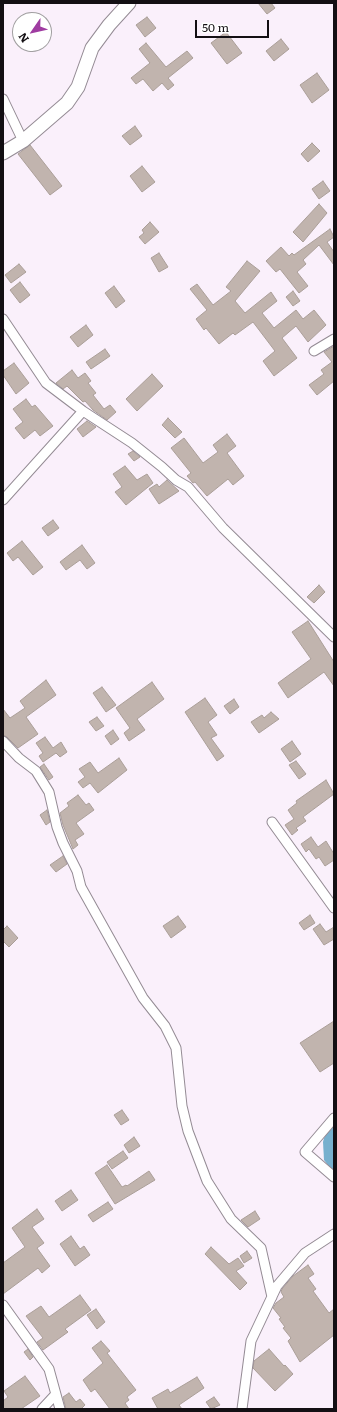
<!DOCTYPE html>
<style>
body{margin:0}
#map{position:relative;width:337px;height:1412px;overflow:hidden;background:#faf0fb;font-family:Literata,serif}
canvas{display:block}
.frame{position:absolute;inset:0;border:4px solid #130f13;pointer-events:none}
.north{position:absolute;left:12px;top:12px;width:40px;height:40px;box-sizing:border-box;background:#fff;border:1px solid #a19fa1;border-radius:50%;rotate:236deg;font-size:11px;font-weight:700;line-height:16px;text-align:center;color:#130f13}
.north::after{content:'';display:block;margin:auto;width:14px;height:18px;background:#9f3ca1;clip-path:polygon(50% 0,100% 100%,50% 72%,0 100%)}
.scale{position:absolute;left:195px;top:20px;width:74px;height:18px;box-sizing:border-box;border:2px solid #130f13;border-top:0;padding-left:5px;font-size:12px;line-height:14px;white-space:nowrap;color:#130f13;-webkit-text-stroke:3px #fff;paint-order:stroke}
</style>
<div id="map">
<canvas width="337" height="1412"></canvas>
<div class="frame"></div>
<div class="north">N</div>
<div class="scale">50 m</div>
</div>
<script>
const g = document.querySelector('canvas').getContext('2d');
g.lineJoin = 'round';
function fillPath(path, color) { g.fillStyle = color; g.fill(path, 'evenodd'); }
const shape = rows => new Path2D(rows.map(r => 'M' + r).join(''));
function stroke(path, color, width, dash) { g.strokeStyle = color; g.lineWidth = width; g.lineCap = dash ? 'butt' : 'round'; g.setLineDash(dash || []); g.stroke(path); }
fillPath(shape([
 [334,1122,334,1173,324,1160,323,1142,324,1138]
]), '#77b0ce');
const building = shape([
 [258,3,271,3,275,8,267,14,258,3],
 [147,17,156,28,145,37,136,25,147,17],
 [226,32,242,53,227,64,211,43,226,32],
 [281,39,289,49,274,61,266,51,281,39],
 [146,43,166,67,187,51,193,58,168,78,174,85,168,90,162,83,153,91,143,79,136,84,131,78,150,63,139,49,146,43],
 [317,73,329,90,312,103,300,85,317,73],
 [135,126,142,136,130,145,122,136,135,126],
 [312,143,320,151,308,162,301,154,312,143],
 [30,145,62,186,50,195,18,154,30,145],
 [142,166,155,182,142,192,130,176,142,166],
 [323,181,330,191,319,199,312,189,323,181],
 [319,204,327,213,303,242,293,232,319,204],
 [150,222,159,232,145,244,139,237,144,233,142,230,150,222],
 [330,229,334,237,327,242,334,252,334,265,319,245,303,260,306,264,297,272,308,286,299,293,280,269,276,272,266,261,281,247,289,256,292,253,294,255,330,229],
 [159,253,168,267,159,272,151,258,159,253],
 [247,261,260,271,235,301,245,313,271,292,277,301,262,313,274,328,296,310,303,319,314,310,326,325,308,342,296,326,282,338,297,358,274,376,263,361,275,351,253,322,235,335,233,333,219,344,206,328,204,330,196,319,207,310,190,289,197,284,213,305,231,291,226,287,247,261],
 [19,264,26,272,11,283,5,275,19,264],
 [20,282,30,295,20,303,10,290,20,282],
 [114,286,125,301,116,308,105,293,114,286],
 [293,291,300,301,293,306,286,297,293,291],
 [86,325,93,335,78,347,70,337,86,325],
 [334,346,334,381,317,395,309,385,324,374,321,370,332,362,324,352,334,346],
 [105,349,110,356,91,369,86,362,105,349],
 [14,363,29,383,16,394,3,375,3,371,14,363],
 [72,370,78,378,85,373,91,381,88,383,96,393,93,395,104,409,110,405,116,412,107,420,93,410,85,401,83,402,67,386,63,389,56,383,72,370],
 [152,374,163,386,137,411,126,399,152,374],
 [26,399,32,407,35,405,53,426,40,436,35,430,24,439,15,428,23,422,13,409,26,399],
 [168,418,182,432,175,438,162,425,168,418],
 [87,421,96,427,83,437,77,429,87,421],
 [227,434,236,446,227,453,244,476,233,485,228,479,207,496,195,482,193,483,187,476,191,473,171,448,184,438,203,463,218,452,213,445,227,434],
 [133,451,140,457,134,461,128,454,133,451],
 [125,466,137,480,147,474,153,483,126,505,115,492,122,487,113,474,125,466],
 [167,480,179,491,159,504,149,489,157,484,159,487,167,480],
 [53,520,59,528,48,536,42,528,53,520],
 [22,541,43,567,33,575,18,557,13,561,7,553,22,541],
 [82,545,95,563,87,569,80,560,66,570,60,562,82,545],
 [319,585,325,592,314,603,307,597,319,585],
 [308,621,334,662,334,686,324,672,288,698,278,683,311,659,292,632,308,621],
 [46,680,56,695,26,717,38,734,18,748,7,737,3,735,3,709,10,718,25,708,20,701,46,680],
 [152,682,164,699,137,719,145,730,129,741,124,733,130,728,116,708,152,682],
 [102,687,116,705,106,712,93,693,102,687],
 [205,698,217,715,208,722,217,735,211,738,224,756,217,761,185,712,205,698],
 [234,699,239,707,230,714,224,706,234,699],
 [271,712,279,719,259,733,251,722,262,715,264,718,271,712],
 [97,717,104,726,96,731,89,722,97,717],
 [113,730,119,739,111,745,105,736,113,730],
 [45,737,53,748,61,742,67,752,60,757,56,753,43,762,39,756,43,753,36,743,45,737],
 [292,741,301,754,290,762,281,749,292,741],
 [119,758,127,770,98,793,90,783,83,788,78,782,85,777,79,769,90,762,98,773,119,758],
 [296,761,306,774,299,779,289,765,296,761],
 [44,764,53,777,49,780,40,767,44,764],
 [326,780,334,794,303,817,306,821,296,828,298,830,292,835,285,825,294,819,288,810,297,803,296,801,326,780],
 [78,795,86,805,89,803,94,810,76,823,84,834,75,840,78,845,73,849,63,825,60,813,69,806,67,803,78,795],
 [47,810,50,822,46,825,40,815,47,810],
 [311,837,318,847,326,841,334,854,334,860,325,866,319,857,316,859,309,849,306,852,301,844,311,837],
 [63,856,67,864,56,872,50,865,63,856],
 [310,915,315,923,304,930,299,923,310,915],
 [178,916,186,927,171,938,163,926,178,916],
 [320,924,326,932,334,927,334,939,324,945,313,929,320,924],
 [7,926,18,938,9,947,3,941,3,930,7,926],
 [334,1021,334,1063,320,1072,300,1043,334,1021],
 [122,1110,129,1120,121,1125,114,1115,122,1110],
 [134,1137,140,1146,129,1153,124,1145,134,1137],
 [123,1151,128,1158,112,1169,107,1162,123,1151],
 [107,1165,122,1187,126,1185,127,1186,149,1171,155,1180,115,1204,95,1173,107,1165],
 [71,1190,78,1200,62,1211,55,1201,71,1190],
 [108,1202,113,1209,93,1222,88,1215,108,1202],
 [37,1209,44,1219,32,1227,44,1243,37,1248,50,1266,42,1273,38,1268,3,1294,3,1263,25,1247,12,1228,37,1209],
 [255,1211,260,1219,248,1227,241,1220,255,1211],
 [71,1236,80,1249,84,1246,90,1255,75,1266,60,1244,71,1236],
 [211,1247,229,1264,238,1258,244,1266,236,1271,247,1283,240,1290,205,1254,211,1247],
 [247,1251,252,1258,244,1263,240,1256,247,1251],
 [308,1265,314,1274,308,1278,316,1289,313,1291,329,1313,334,1309,334,1335,300,1362,288,1341,291,1338,283,1328,285,1327,279,1319,281,1318,273,1308,276,1303,284,1297,281,1292,282,1289,293,1276,308,1265],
 [80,1295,91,1310,65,1329,68,1332,43,1350,37,1342,43,1338,26,1316,41,1306,49,1317,80,1295],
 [96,1309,105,1322,97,1329,87,1315,96,1309],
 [101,1341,110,1351,107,1353,136,1390,127,1397,129,1400,125,1403,129,1409,110,1409,95,1389,91,1392,83,1380,103,1363,92,1348,101,1341],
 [28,1349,33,1357,30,1360,24,1352,28,1349],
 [269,1349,284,1366,285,1365,293,1374,275,1391,253,1368,254,1361,269,1349],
 [25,1376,40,1396,21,1409,3,1409,3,1401,8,1397,4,1391,25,1376],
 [197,1377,204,1388,179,1405,182,1409,158,1409,152,1398,168,1389,170,1393,197,1377],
 [69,1393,76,1402,80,1399,85,1405,81,1409,66,1409,63,1397,69,1393],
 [214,1397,220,1405,211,1409,206,1402,214,1397]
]);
fillPath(building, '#c1b4ae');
stroke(building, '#aa9e98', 1);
const street = shape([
 [3,99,23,141],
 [3,319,46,383,83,411,132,443,162,467,176,480,188,487,223,528,334,637],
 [314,351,334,339],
 [3,500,83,411],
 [3,741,19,758,36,771,49,792,57,827,63,843,77,871,81,887,143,998,165,1026,176,1048,182,1106,188,1131,207,1181,231,1219,261,1248,272,1297],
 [272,822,334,908],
 [334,1118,305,1152,334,1177],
 [3,1305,49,1369,60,1409],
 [42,1409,55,1395],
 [242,1409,251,1341,277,1286,305,1253,334,1234]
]);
const secondary = shape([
 [3,153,23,141,67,103,78,87,92,48,109,25,129,3]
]);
stroke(street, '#948b94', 11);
stroke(secondary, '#948b94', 15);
stroke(street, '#fff', 9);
stroke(secondary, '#fff', 13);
</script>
